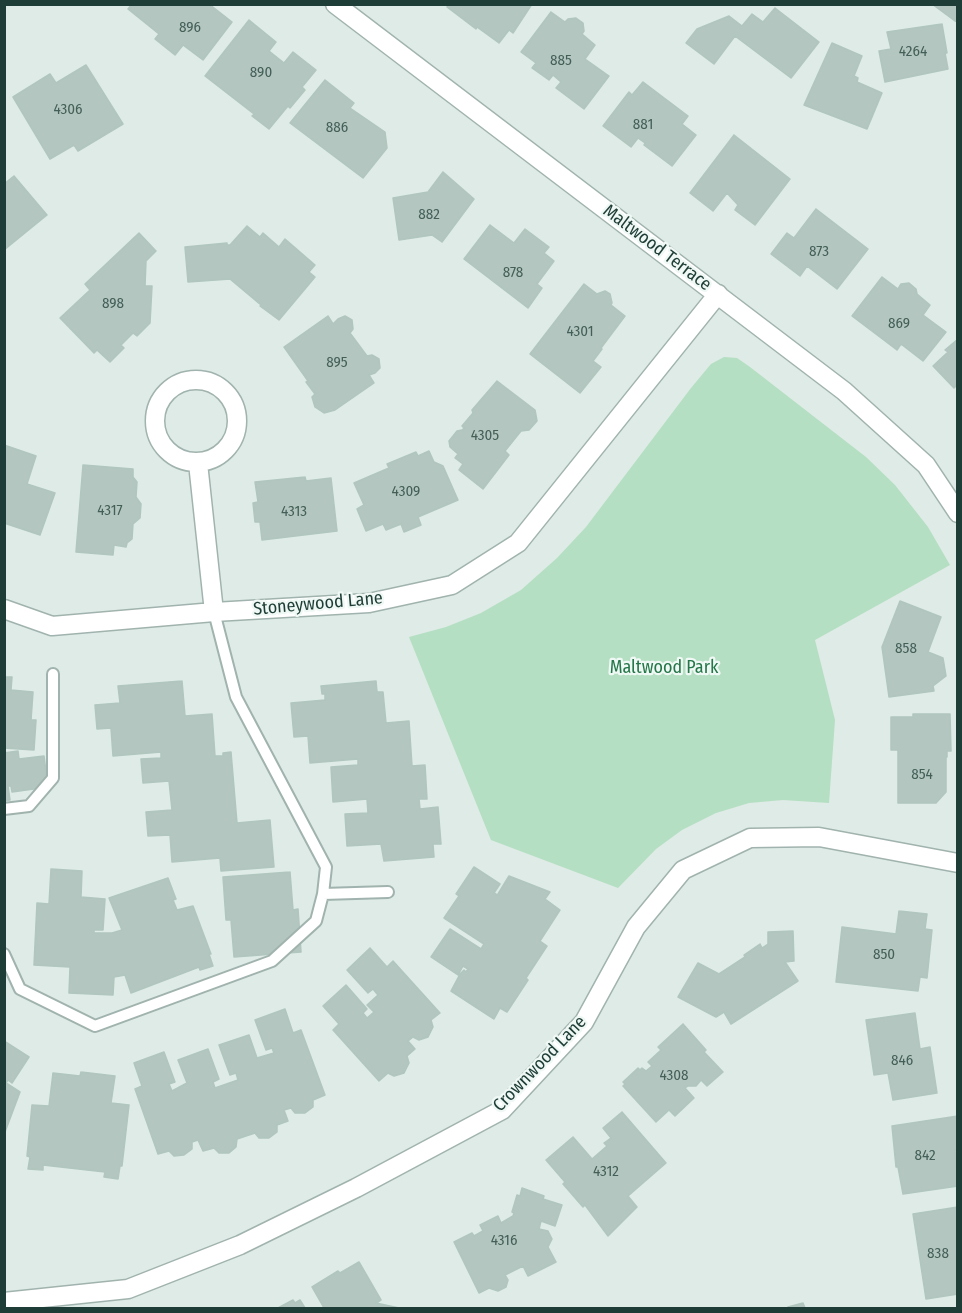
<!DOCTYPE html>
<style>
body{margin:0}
#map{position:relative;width:962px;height:1313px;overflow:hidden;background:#deebe6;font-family:"Fira Sans Condensed",sans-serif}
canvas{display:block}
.frame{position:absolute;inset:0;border:6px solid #1e3d36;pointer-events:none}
</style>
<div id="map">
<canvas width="962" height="1313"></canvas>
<div class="frame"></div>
</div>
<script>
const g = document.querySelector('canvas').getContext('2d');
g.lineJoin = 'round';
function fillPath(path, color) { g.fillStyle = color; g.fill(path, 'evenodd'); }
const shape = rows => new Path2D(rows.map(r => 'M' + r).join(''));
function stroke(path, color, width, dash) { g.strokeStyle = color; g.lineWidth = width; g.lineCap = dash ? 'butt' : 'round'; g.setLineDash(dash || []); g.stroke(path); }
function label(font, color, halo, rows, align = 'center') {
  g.font = font + ' "Fira Sans Condensed",sans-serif'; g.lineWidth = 4.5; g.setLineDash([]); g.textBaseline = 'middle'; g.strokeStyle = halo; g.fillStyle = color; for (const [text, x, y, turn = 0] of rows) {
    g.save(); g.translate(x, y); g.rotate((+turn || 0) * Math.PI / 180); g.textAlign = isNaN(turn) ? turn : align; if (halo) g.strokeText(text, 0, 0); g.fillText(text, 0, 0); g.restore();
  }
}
fillPath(shape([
 [724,357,737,358,750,367,866,457,895,485,928,527,950,565,815,640,835,720,829,803,783,800,749,803,716,813,682,830,656,849,618,888,491,840,409,637,446,627,481,613,521,590,557,558,586,527,691,388,711,364]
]), '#b4dfc2');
const building = shape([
 [132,4,209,4,232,22,203,60,183,45,175,55,155,39,159,34,128,9,132,4],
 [448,4,532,4,513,33,509,30,499,43,477,27,476,29,447,7,448,4],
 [932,4,958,4,958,22,955,21,932,4],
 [775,8,819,42,791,78,735,36,714,64,686,43,697,29,729,16,742,26,752,14,763,22,775,8],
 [551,12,565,22,568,19,576,18,583,23,584,31,582,34,595,45,585,59,609,76,584,109,556,88,561,82,553,75,549,80,532,68,536,63,521,52,551,12],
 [249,20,276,42,269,51,284,63,293,52,316,70,302,87,305,90,290,108,288,106,269,129,252,116,254,114,205,76,249,20],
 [942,24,947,53,945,53,948,69,885,82,879,51,891,49,887,32,942,24],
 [832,43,862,56,854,76,858,78,857,82,882,93,867,129,804,105,832,43],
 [86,65,123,124,78,151,74,145,50,159,13,97,50,74,56,83,86,65],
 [325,80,354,103,350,108,385,132,387,148,363,178,290,123,325,80],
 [643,82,688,116,682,124,696,135,672,166,644,145,645,143,638,138,631,147,603,126,629,92,632,95,643,82],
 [734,135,790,179,755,225,735,210,738,205,727,193,713,211,690,193,734,135],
 [443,172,474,199,442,242,432,235,399,240,393,198,428,192,443,172],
 [14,176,47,215,4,250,4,184,14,176],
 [816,209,868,249,837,289,807,266,800,276,771,254,787,233,794,238,816,209],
 [490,225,514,243,525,229,549,247,544,253,554,261,537,284,542,288,528,308,464,259,490,225],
 [247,226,260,237,263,233,279,247,285,239,315,265,309,272,315,277,279,320,260,306,261,305,230,279,188,282,185,247,227,243,227,245,230,245,247,226],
 [139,233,156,251,146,261,145,286,152,286,150,323,137,336,133,333,121,345,124,348,110,362,97,350,94,353,60,318,90,290,85,284,139,233],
 [882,277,898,289,901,284,909,283,916,289,917,294,930,305,923,315,946,332,923,361,901,344,897,350,852,316,882,277],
 [584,284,597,294,605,291,610,294,612,303,611,305,625,316,601,348,602,349,593,361,601,367,580,393,530,354,584,284],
 [328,316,333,324,338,319,345,316,352,320,353,329,350,333,367,356,372,355,379,359,380,368,375,373,369,375,374,383,335,410,324,413,315,407,312,397,315,394,306,382,308,381,284,347,328,316],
 [958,339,958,384,954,388,933,366,948,352,945,350,958,339],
 [497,381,535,410,537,421,529,430,521,431,505,451,509,455,483,489,459,470,463,464,455,458,458,454,450,447,449,441,457,431,462,430,464,428,462,426,473,413,472,410,497,381],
 [4,445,36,456,27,484,55,493,40,535,4,523,4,445],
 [429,451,434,462,443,466,458,500,418,517,421,525,404,532,401,524,386,530,383,524,366,531,357,509,364,505,354,483,389,468,387,464,416,452,418,456,429,451],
 [83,465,133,469,133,477,137,482,136,497,141,504,140,518,133,524,132,539,127,543,126,547,114,545,113,555,76,552,83,465],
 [305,477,306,481,331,478,337,531,262,540,260,522,255,522,253,503,258,502,255,482,305,477],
 [900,601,941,617,928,652,943,658,946,676,933,686,934,691,889,697,882,647,900,601],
 [4,677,12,677,11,690,33,692,31,720,36,720,34,750,4,748,4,677],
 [182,681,185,716,212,714,215,756,223,756,223,753,231,752,237,823,270,820,274,867,221,871,220,858,172,862,170,835,148,836,146,812,172,810,169,781,143,783,141,759,161,758,161,752,113,756,111,728,97,729,95,705,120,703,118,686,182,681],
 [376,681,377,692,383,692,386,723,409,721,412,766,425,765,427,799,419,799,420,809,438,807,441,844,433,844,434,857,384,861,381,844,347,846,345,814,368,813,367,799,333,802,331,767,358,765,358,759,310,763,308,736,294,737,291,703,325,700,325,694,322,694,321,686,376,681],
 [913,714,950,714,951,751,947,751,947,757,946,757,946,792,936,803,898,803,898,750,891,750,891,717,913,717,913,714],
 [18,751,19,759,44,756,48,787,12,792,11,786,8,786,10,800,4,801,4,753,18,751],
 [474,867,500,884,494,893,499,896,498,894,509,876,550,892,545,899,560,910,540,941,547,946,526,978,528,980,507,1012,500,1008,494,1019,451,991,460,974,464,970,466,972,468,969,463,966,458,975,431,957,450,929,481,949,484,944,444,918,459,896,456,894,474,867],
 [51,869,82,871,81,897,105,899,103,930,94,930,94,933,112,933,122,930,109,898,168,878,176,899,173,900,177,910,193,906,211,954,209,954,213,966,200,970,199,967,131,993,125,975,114,977,113,995,69,993,70,967,34,965,37,903,49,904,51,869],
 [290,872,293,910,298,909,301,952,234,957,231,920,226,920,223,877,290,872],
 [899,911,927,914,925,929,932,930,927,978,920,977,918,991,836,982,842,927,896,934,899,911],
 [793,931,794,961,785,962,798,981,731,1024,724,1012,716,1017,678,997,698,963,719,974,745,957,744,955,760,944,762,948,768,944,768,932,793,931],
 [370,948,387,967,393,961,440,1013,431,1020,433,1027,428,1037,419,1040,413,1037,408,1041,415,1049,407,1056,409,1063,404,1073,394,1076,388,1073,379,1081,333,1030,339,1024,323,1006,346,985,367,1009,363,1013,367,1018,374,1012,367,1005,378,995,373,989,368,993,347,970,370,948],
 [285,1009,293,1033,301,1030,325,1095,313,1100,313,1107,305,1113,295,1113,291,1108,284,1110,288,1121,277,1125,277,1132,269,1138,259,1138,255,1133,237,1139,236,1147,229,1153,219,1153,214,1148,203,1151,198,1140,192,1142,192,1149,184,1155,174,1156,169,1151,158,1154,135,1089,142,1086,134,1063,164,1052,175,1082,169,1084,172,1091,187,1083,178,1060,208,1049,219,1079,213,1082,215,1088,238,1080,236,1073,230,1075,219,1045,249,1035,257,1058,274,1053,272,1048,266,1050,255,1020,285,1009],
 [915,1013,920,1049,930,1047,937,1093,893,1100,888,1073,874,1075,866,1020,915,1013],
 [683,1024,706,1050,704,1052,723,1072,707,1086,701,1080,696,1086,688,1086,685,1088,694,1098,675,1116,669,1110,656,1122,623,1086,625,1084,623,1082,638,1068,640,1070,642,1068,646,1071,652,1066,648,1062,661,1050,658,1047,683,1024],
 [4,1041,29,1057,12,1083,8,1080,6,1083,20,1092,5,1132,4,1041],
 [81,1072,115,1076,111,1103,129,1105,122,1166,120,1166,118,1179,104,1177,105,1172,43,1165,43,1170,28,1169,30,1157,27,1156,32,1105,49,1106,53,1073,80,1076,81,1072],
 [622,1112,666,1163,628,1196,637,1207,608,1236,585,1205,583,1207,563,1184,565,1182,546,1160,573,1137,592,1159,607,1146,604,1143,611,1138,603,1128,622,1112],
 [958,1116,958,1150,955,1150,958,1186,903,1194,898,1167,896,1167,892,1126,958,1116],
 [522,1188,544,1196,543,1199,562,1205,555,1226,541,1221,539,1229,548,1231,552,1239,548,1247,556,1262,528,1276,523,1266,505,1275,508,1280,506,1287,498,1291,489,1288,479,1293,454,1242,472,1233,474,1236,483,1231,480,1225,498,1216,501,1223,513,1216,514,1213,512,1212,517,1195,520,1196,522,1188],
 [958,1207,958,1294,926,1299,913,1214,958,1207],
 [359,1262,381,1300,376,1303,399,1308,324,1308,312,1287,338,1271,340,1273,359,1262],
 [293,1300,295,1303,300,1300,305,1308,278,1308,293,1300],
 [803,1303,805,1308,787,1308,788,1307,803,1303]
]);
fillPath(building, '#b3c6bf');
stroke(building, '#b0c6be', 1.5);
const service = shape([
 [4,809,29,806,53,778,53,674],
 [323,894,388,892],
 [4,954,20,989,95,1026,272,961,316,921,323,894,326,867,236,697,214,612]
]);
const minor = shape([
 [335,4,844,391,926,465,958,513],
 '155 421a41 41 0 1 1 82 0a41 41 0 1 1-82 0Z',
 [198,463,214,612],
 [4,609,52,626,214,612,369,603,452,585,518,543,718,294],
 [4,1302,128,1289,240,1245,356,1188,502,1110,584,1022,636,927,683,870,750,838,819,837,958,863]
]);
stroke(service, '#a1b3ae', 14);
stroke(minor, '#a1b3ae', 21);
stroke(service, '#fff', 10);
stroke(minor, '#fff', 18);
label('15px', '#435f58', null, [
 ["896",190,28],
 ["4264",913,52],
 ["885",561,61],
 ["890",261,73],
 ["4306",68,110],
 ["881",643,125],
 ["886",337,128],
 ["882",429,215],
 ["873",819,252],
 ["878",513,273],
 ["898",113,304],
 ["869",899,324],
 ["4301",580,332],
 ["895",337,363],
 ["4305",485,436],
 ["4309",406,492],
 ["4317",110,511],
 ["4313",294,512],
 ["858",906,649],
 ["854",922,775],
 ["850",884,955],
 ["846",902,1061],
 ["4308",674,1076],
 ["842",925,1156],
 ["4312",606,1172],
 ["4316",504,1241],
 ["838",938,1254]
]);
label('18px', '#1e3d36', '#eff8f4', [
 ["Maltwood Terrace",657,248,37],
 ["Stoneywood Lane",318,604,-5],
 ["Crownwood Lane",540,1064,-46]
]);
label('18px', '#247748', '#eff8f4', [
 ["Maltwood Park",664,668]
]);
</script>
